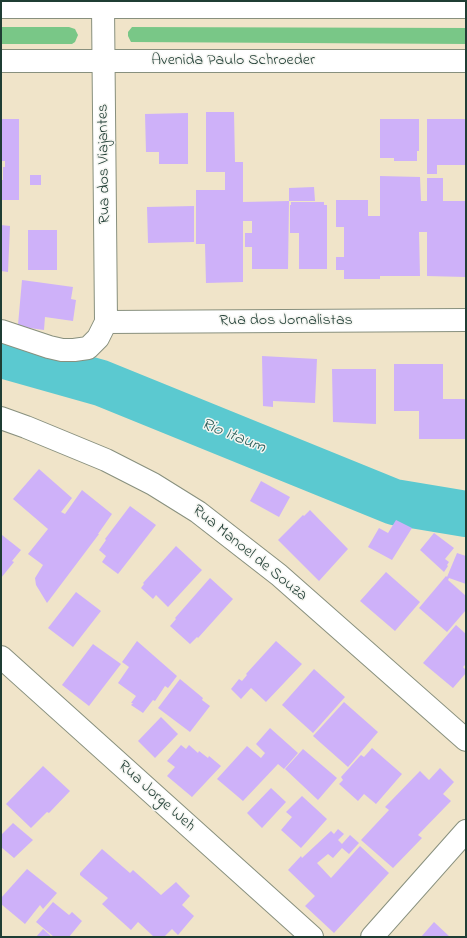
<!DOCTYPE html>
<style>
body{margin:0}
#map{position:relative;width:467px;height:938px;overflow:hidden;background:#f0e4c9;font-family:"Indie Flower",sans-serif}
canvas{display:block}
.frame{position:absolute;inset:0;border:2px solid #1f3d34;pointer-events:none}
</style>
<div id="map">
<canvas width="467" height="938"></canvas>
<div class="frame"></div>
</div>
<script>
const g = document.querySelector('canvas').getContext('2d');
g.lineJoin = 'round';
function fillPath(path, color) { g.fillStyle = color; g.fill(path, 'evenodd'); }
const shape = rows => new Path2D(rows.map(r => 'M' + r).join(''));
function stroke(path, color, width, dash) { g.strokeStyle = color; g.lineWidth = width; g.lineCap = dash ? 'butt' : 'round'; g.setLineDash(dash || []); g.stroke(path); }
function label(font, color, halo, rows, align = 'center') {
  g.font = font + ' "Indie Flower",sans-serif'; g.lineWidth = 3; g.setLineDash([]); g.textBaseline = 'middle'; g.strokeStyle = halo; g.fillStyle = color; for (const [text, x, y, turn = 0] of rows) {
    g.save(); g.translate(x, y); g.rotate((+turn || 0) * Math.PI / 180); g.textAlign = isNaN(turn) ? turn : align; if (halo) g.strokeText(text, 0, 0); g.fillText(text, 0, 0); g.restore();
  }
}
fillPath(shape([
 [1,27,69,27,75,29,78,35,75,42,72,44,1,44],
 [132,27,466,28,466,44,131,42,128,36,128,32]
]), '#79c787');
stroke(shape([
 [1,355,101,383,394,502,466,514]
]), '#5bc9d0', 46);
fillPath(shape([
 [206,112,234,112,235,162,243,162,243,202,289,201,288,269,252,269,252,247,245,247,245,233,252,233,252,221,243,221,243,282,206,283,205,244,196,244,196,190,225,190,225,172,206,172],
 [188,113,188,164,159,164,159,152,146,152,145,114],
 [1,119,19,119,19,200,1,200,1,180,3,180,3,167,5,167,5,161,1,161],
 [380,119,419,119,419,151,417,151,417,161,394,161,394,158,380,158],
 [427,119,465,119,465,165,437,165,437,174,427,174],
 [30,175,41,175,41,185,30,185],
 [380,176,420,177,421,201,427,201,427,178,443,178,443,201,466,201,465,277,427,276,427,232,419,232,420,276,380,276,380,279,344,279,344,270,336,270,336,257,344,257,344,227,336,227,336,200,368,200,368,216,380,216],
 [314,187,315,201,289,201,289,188],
 [291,202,324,202,324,205,327,205,327,269,299,269,299,233,290,233,290,205,291,205],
 [194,206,194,242,148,243,147,207],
 [1,225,10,226,8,272,1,271],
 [28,230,57,230,57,270,28,270],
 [22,280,73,287,71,299,76,300,73,321,45,317,44,330,22,327,22,325,18,325],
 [262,356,317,359,315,403,273,401,273,407,263,406],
 [394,364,443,364,443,399,466,399,466,439,419,439,419,411,394,411],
 [332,369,376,369,376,424,333,422],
 [39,469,72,498,61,512,65,514,82,490,112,514,98,534,99,534,47,603,36,585,35,578,43,565,28,554,48,529,13,499],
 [261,481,290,497,279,517,250,501],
 [130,506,156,525,118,574,102,562,106,556,99,550,106,540,105,539],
 [310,510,348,549,319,581,278,540,303,515,304,516],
 [396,520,412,528,392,560,368,547,379,528,388,533],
 [434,533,454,548,445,559,449,562,447,565,448,566,444,572,420,550],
 [2,535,21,550,12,561,14,562,1,578],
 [176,546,202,570,168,607,156,595,153,599,141,588,144,584,143,583],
 [457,553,466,556,466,584,449,578,448,580,466,596,466,610,447,632,419,608,446,576,447,577],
 [386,572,420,602,395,631,360,601],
 [210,578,233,599,198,638,197,637,190,644,170,626,176,619,175,618],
 [76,592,101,611,73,647,48,628],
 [456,625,466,634,466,664,463,667,466,670,466,673,453,688,423,663],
 [137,641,177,676,168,688,165,686,155,701,153,700,143,713,131,705,133,703,131,703,136,696,118,683,129,667,122,662],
 [276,641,302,664,266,702,251,688,241,699,231,689,239,679,242,681,247,675,246,674],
 [93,644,121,664,89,706,62,685],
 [314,669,345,697,313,733,282,705],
 [180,679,203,698,202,700,210,706,190,732,158,708],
 [344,702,378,732,348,767,313,736],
 [161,717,178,734,155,758,138,741],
 [270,728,298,753,284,769,278,764,243,801,217,779,247,746,261,758,265,753,256,744],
 [181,745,186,749,189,745,198,753,199,751,208,758,209,756,221,766,192,797,167,776,175,767,167,761],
 [372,748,402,774,376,804,364,794,358,801,339,784,343,780,341,777,359,757,361,755,364,757],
 [303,749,337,778,318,800,285,769],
 [43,766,70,791,49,813,47,812,31,828,6,804],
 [440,768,454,782,443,794,451,801,418,835,422,838,393,868,361,840,389,810,385,807,420,771,429,780],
 [271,788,286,802,262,828,247,813],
 [302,796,327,819,301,848,281,830,292,817,286,812],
 [13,823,33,840,14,858,1,847,1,835],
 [338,829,344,834,338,840,342,844,350,835,359,843,349,854,342,848,333,858,328,854,317,863,331,878,360,846,389,873,334,933,305,906,315,896,288,870,301,856,302,858,331,831,334,834],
 [102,849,130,873,133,870,161,895,176,882,190,896,182,905,194,916,178,935,172,929,164,937,154,937,138,922,131,930,102,904,108,898,80,875,80,873],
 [27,869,57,893,43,909,40,905,25,924,1,904,1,898],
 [53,902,69,915,72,912,82,921,69,937,54,937,36,922],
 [434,922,450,937,421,937],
 [43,929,52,937,36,937]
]), '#ceb1f9');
const minor = shape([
 [106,322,466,320],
 [1,331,49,347,62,350,74,350,88,348,98,338,106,322,103,7],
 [1,418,26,427,106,460,153,484,198,512,279,575,466,740],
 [1,657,312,937],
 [372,937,466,831]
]);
const major = shape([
 [1,7,466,7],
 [1,61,466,61]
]);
stroke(minor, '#88907e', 24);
stroke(major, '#88907e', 24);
stroke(minor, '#fff', 22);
stroke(major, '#fff', 22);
label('16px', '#1f3d34', '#f6f6f2', [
 ["Avenida Paulo Schroeder",233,61],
 ["Rua dos Viajantes",105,164,-91],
 ["Rua dos Jornalistas",286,321],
 ["Rua Manoel de Souza",249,554,39],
 ["Rua Jorge Weh",156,797,42]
]);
label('italic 17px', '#2e605b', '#f6f6f2', [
 ["Rio Itaum",233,437,22]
]);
</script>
